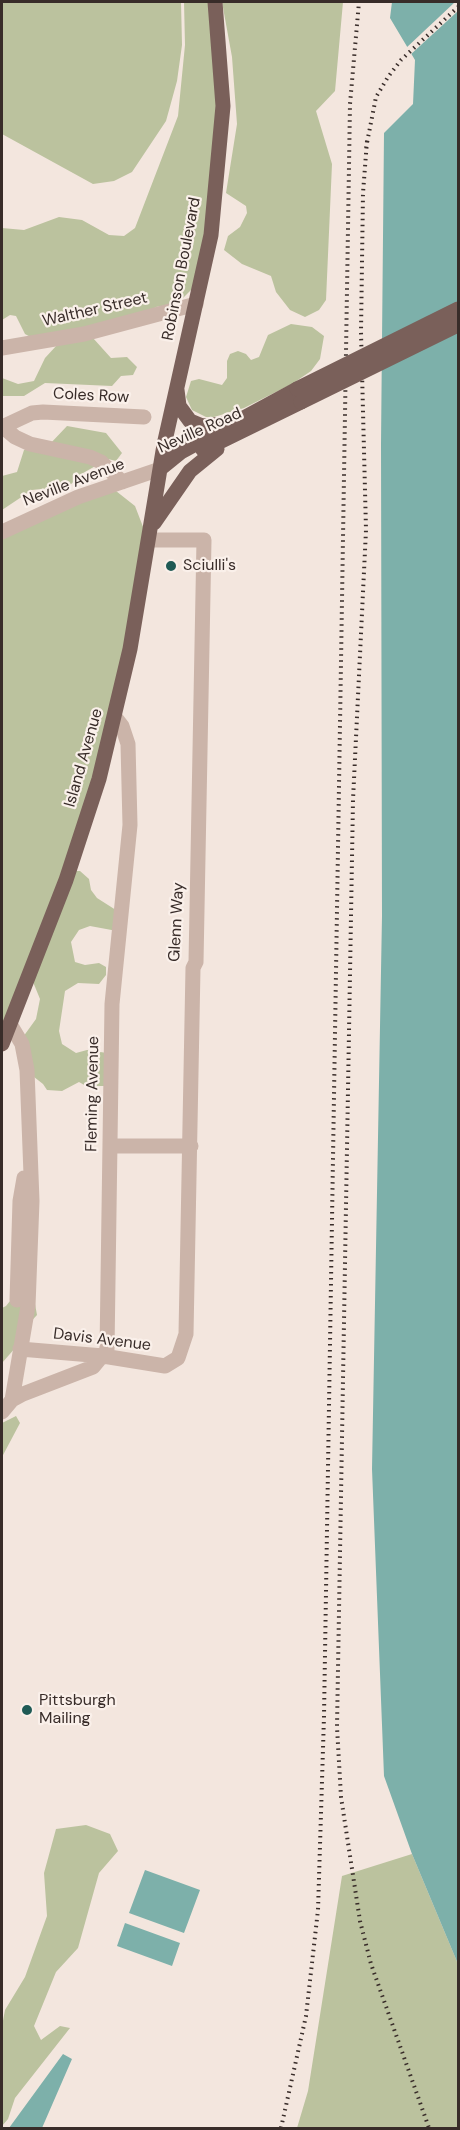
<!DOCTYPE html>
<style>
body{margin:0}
#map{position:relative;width:460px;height:2130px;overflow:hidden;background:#f3e6de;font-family:"DM Sans",sans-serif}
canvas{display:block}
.frame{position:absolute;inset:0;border:3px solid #382c29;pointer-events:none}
</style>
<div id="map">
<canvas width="460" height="2130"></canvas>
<div class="frame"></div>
</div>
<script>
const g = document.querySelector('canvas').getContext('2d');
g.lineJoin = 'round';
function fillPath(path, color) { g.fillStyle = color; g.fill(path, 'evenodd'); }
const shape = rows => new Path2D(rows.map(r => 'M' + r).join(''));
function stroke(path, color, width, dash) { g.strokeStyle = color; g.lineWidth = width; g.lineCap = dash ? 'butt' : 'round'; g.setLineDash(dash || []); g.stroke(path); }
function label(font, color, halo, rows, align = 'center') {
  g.font = font + ' "DM Sans",sans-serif'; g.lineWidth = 4.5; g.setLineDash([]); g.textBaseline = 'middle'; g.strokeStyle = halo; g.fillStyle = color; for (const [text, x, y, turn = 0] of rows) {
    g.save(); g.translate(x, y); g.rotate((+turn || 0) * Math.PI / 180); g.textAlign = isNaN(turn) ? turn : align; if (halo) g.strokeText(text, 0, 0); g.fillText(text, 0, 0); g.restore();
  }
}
fillPath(shape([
 [2,2,181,2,182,45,177,81,166,121,132,172,114,181,93,184,2,134],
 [184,2,214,2,222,106,198,283,178,303,156,307,144,316,38,341,25,334,16,316,10,315,2,320,2,228,24,230,59,217,82,220,109,235,124,236,135,228,178,116,185,45],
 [222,2,343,2,335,91,316,111,332,164,326,300,319,310,305,317,290,310,276,292,271,276,242,264,224,250,228,236,240,227,247,213,246,206,226,193,237,124,232,57],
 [291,324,312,327,324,336,320,359,311,371,292,384,244,408,214,417,206,417,192,410,186,397,191,381,199,379,222,385,227,378,227,361,230,354,238,351,246,354,251,360,259,357,268,335],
 [93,338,111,358,127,357,137,367,133,375,121,376,112,386,45,383,24,396,2,396,2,378,18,384,34,381,45,358,57,345],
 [67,426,106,433,122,453,116,461,108,459,83,473,69,486,32,490,2,510,2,476,17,472,24,450,49,445],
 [116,491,135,506,145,532,126,648,92,784,64,869,2,1029,2,537,80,500],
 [71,871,80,871,89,879,91,890,97,898,119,912,117,931,90,926,79,930,71,942,75,962,85,965,99,963,106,967,106,975,99,984,78,983,65,991,59,1031,62,1044,76,1053,87,1050,107,1053,111,1086,86,1086,79,1082,62,1091,47,1090,43,1084,29,1073,23,1037,36,1019,40,999,31,977],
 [14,1296,35,1304,37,1315,24,1329,16,1347,2,1363,2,1308,6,1306],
 [16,1416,20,1423,2,1457,2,1423],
 [86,1825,110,1834,118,1851,99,1873,78,1948,56,1972,34,2026,41,2040,60,2026,70,2028,15,2098,8,2119,2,2126,2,2026,5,2010,25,1977,47,1916,44,1873,56,1829],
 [412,1854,458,1964,458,2128,297,2128,308,2091,342,1876]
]), '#bbc29e');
fillPath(shape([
 [392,2,458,2,458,1964,412,1854,384,1776,372,1469,382,916,381,444,384,133,413,104,415,60,390,18],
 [145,1870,200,1890,184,1933,129,1913],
 [125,1923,180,1943,172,1966,117,1946],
 [63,2054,72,2059,42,2128,9,2128]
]), '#7db0aa');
fillPath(shape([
 [455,2,458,2,458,11,409,56,405,49]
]), '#f3e6de');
stroke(shape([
 [2,348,84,334,196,304],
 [2,426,15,437,30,444,90,457,101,462,122,482],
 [2,427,32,413,43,412,144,417],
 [2,532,78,497,160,469],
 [10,1024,22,1044,27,1070,32,1201,28,1306,12,1400],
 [110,1146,191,1146],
 [17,1300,20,1201,24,1178],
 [20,1349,103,1356,165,1366,178,1358,186,1334,193,968,196,962,204,540,149,540],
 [2,1412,12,1400,23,1394,93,1367,107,1350,112,1004,130,825,128,744,122,726,115,717]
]), '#cbb4a9', 15);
stroke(shape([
 [177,390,179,406,190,421,202,426,223,424],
 [203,450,301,402],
 [160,469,181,452,297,389],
 [154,523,190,471,217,449],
 [2,1044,66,880,99,779,130,649,164,445,211,235,223,106,215,2]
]), '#7a605a', 15);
stroke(shape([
 [367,141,363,193,361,332,366,530,353,800,337,1727,341,1797,360,1921,371,1964,429,2128],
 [366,148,376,97,388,77,401,60,458,7],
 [281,2128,306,2016,318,1910,324,1716,350,104,359,2]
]), '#382c29', 4, [1.5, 4.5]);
stroke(shape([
 [297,389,458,309],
 [301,402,458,325]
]), '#7a605a', 15);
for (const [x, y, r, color] of [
 [171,566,6,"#1f5a55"],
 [27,1710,6,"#1f5a55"]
]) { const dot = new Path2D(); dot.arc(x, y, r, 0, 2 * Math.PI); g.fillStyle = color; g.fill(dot); stroke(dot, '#faf0ea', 2); }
label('16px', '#382c29', '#faf0ea', [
 ["Robinson Boulevard",182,269,-79],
 ["Walther Street",95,310,-13],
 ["Coles Row",91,396,3],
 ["Neville Road",200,431,-24],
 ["Neville Avenue",74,483,-21],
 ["Island Avenue",84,758,-74],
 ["Glenn Way",177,922,-87],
 ["Fleming Avenue",93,1094,-89],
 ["Davis Avenue",102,1340,7]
]);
label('16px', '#382c29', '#faf0ea', [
 ["Sciulli's",183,566],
 ["Pittsburgh",39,1701],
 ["Mailing",39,1719]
], 'left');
</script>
